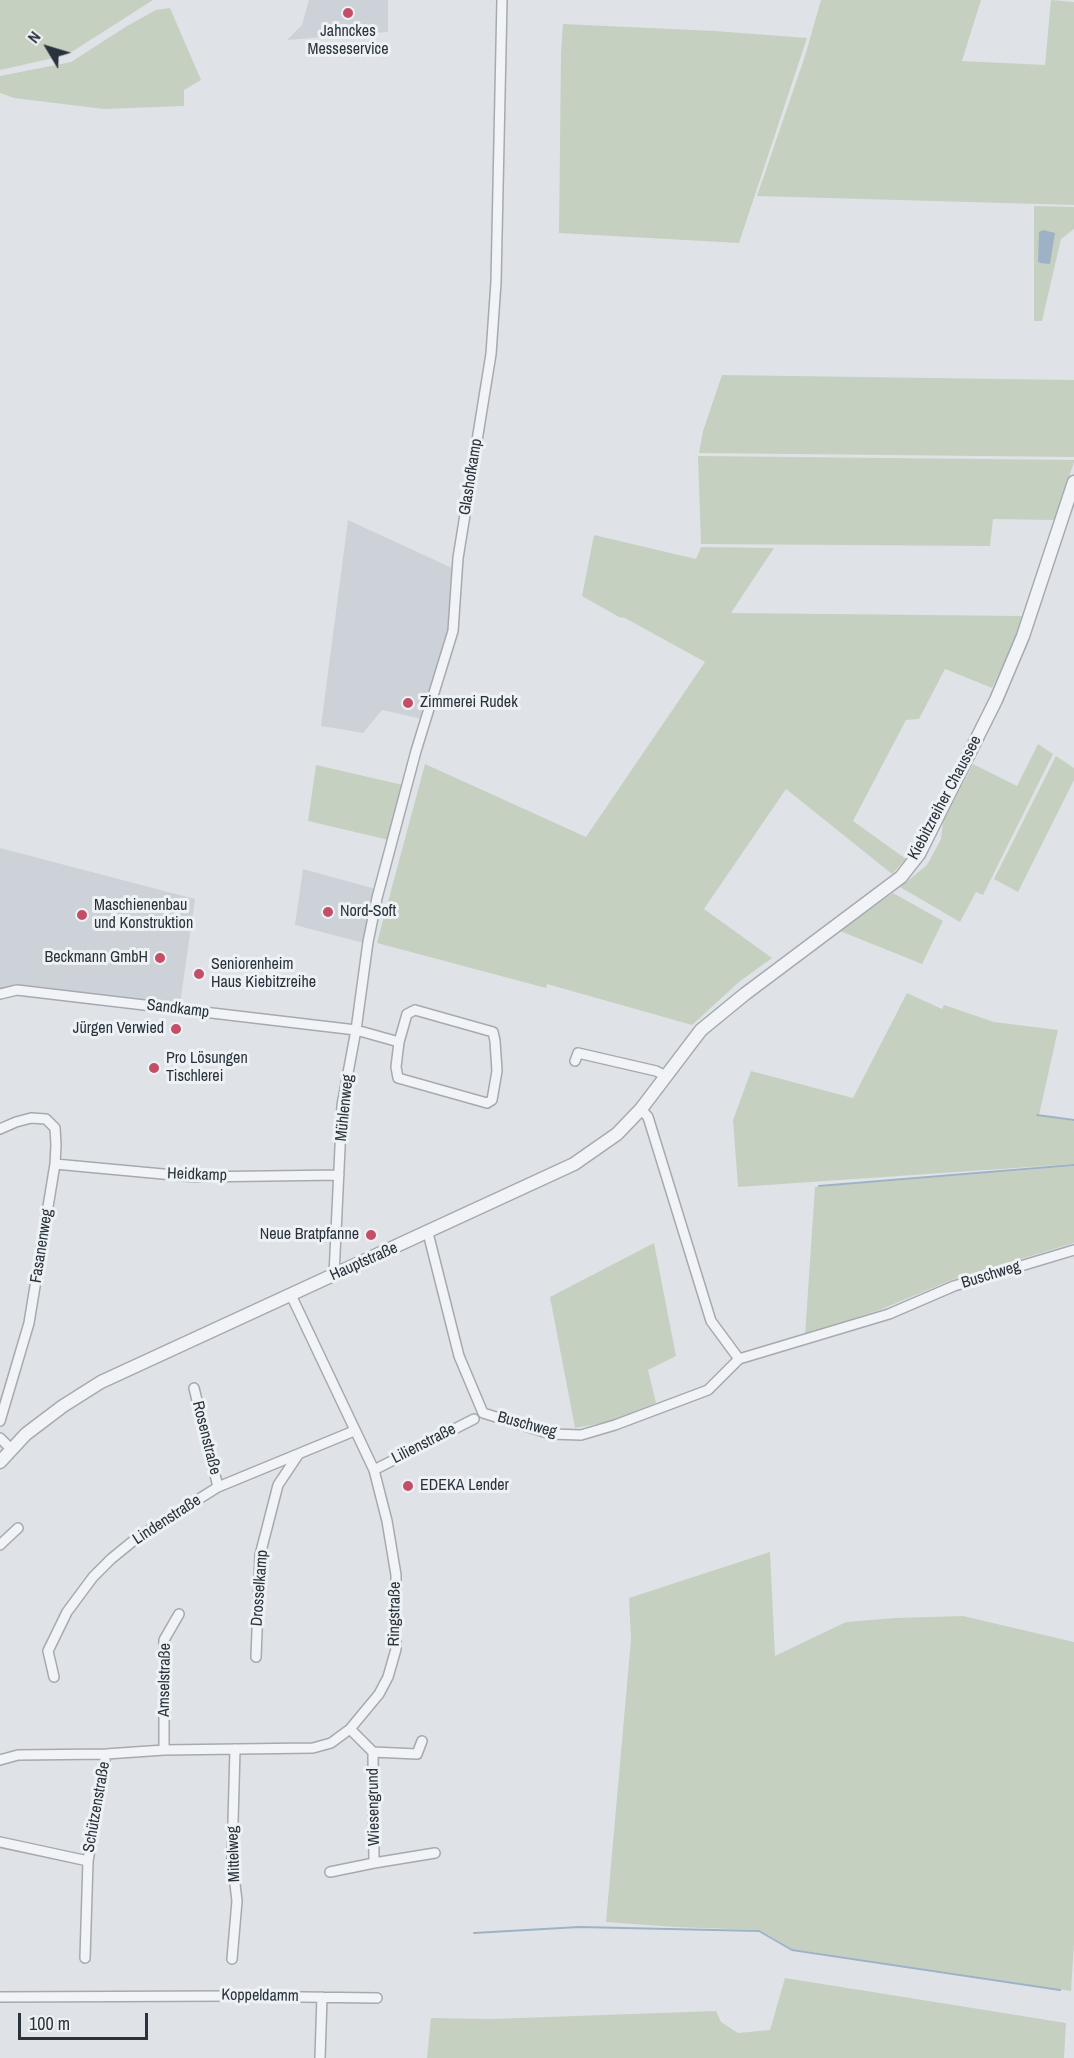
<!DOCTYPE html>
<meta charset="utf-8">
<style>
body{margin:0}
#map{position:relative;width:1074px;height:2058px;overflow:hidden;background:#dfe3e7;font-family:"Archivo Narrow",sans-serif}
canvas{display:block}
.north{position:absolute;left:18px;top:18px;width:60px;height:60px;-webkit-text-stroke:4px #eef2f5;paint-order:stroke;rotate:308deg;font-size:16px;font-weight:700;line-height:24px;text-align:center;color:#29323d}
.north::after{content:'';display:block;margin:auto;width:21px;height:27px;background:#29323d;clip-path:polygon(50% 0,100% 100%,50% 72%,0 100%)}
.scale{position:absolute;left:18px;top:2013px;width:130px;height:27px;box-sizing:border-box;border:3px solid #29323d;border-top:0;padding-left:8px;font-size:18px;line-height:21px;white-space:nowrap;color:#29323d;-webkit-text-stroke:4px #eef2f5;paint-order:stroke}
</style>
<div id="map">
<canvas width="1074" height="2058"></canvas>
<div class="north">N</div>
<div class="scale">100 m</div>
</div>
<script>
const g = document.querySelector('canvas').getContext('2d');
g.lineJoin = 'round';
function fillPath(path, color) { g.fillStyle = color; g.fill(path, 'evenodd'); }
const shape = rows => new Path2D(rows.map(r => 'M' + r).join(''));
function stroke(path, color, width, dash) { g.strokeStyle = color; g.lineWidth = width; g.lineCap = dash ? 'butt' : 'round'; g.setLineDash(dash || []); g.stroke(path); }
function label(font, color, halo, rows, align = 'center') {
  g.font = font + ' "Archivo Narrow",sans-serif'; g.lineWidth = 6; g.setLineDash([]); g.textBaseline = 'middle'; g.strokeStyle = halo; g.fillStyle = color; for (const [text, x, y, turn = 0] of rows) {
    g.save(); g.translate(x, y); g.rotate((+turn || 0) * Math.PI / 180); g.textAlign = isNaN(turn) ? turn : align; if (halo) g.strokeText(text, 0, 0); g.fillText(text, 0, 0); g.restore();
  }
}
fillPath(shape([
 [309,0,388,0,388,32,287,40,302,25],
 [348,520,452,568,448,630,422,719,382,710,363,733,321,726],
 [0,848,195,899,179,1011,19,994,0,998],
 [303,869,376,889,364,943,295,925]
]), '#cdd2d9');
fillPath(shape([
 [0,0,153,0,67,55,0,70],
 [821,0,981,0,962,61,1045,65,1051,0,1074,2,1074,205,757,196,805,56],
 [170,8,201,80,184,90,184,106,104,109,14,98,0,93,0,76,71,62,127,26,156,10],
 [563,24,715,31,807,38,739,243,559,233,561,53],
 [1034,206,1074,207,1074,229,1061,239,1042,321,1034,321],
 [722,375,1074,380,1074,457,699,453,703,431],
 [698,456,1074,460,1074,462,1055,520,993,519,990,546,701,544],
 [594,535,696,559,701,547,774,548,731,613,1023,616,1018,635,992,688,945,669,919,719,906,720,853,821,906,859,892,874,786,789,704,909,772,958,739,982,692,1025,547,984,546,988,377,943,425,764,586,837,705,662,625,618,619,617,582,596],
 [1038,744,1053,754,983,895,976,892,960,922,900,887,927,865,941,839,943,822,973,764,1017,786],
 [1056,756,1074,768,1074,780,1018,892,994,879],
 [316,765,403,785,389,840,308,821],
 [893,893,943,921,922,964,840,931],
 [907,993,942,1009,944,1005,994,1022,1058,1030,1039,1115,1035,1115,1074,1121,1074,1164,738,1187,733,1120,751,1071,853,1098],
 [1074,1166,1074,1243,954,1279,882,1309,805,1335,815,1187],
 [654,1243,676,1356,648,1370,656,1403,613,1421,575,1428,550,1297],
 [770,1552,775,1656,846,1622,895,1618,963,1616,1074,1642,1074,1944,1071,1991,792,1949,759,1930,674,1927,606,1922,631,1639,629,1598],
 [785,1978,1066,2023,1064,2058,427,2058,431,2018,491,2019,716,2011,721,2022,738,2033,770,2030]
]), '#c6d0c1');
fillPath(shape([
 [1043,230,1055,233,1050,264,1040,263,1038,261,1039,232]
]), '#9db3c5');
stroke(shape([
 [1037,1115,1074,1120],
 [819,1186,1074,1165],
 [474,1933,579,1927,759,1931,792,1950,1060,1990]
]), '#9db3c5', 2);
const minor = shape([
 [0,994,17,990,356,1030,399,1042],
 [415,1010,493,1032,495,1041,497,1071,492,1100,487,1103,398,1078,396,1067,399,1042,407,1014,415,1010],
 [575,1061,578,1053,656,1071,666,1076],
 [641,1109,648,1117,711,1321,739,1359],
 [0,1129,16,1122,31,1118,46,1119,55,1128,56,1145,55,1164,29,1323,0,1421],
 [55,1164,195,1177,339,1175],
 [428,1233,459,1356,483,1413,551,1434,581,1435,615,1425,708,1390,739,1359,889,1314,954,1286,1074,1250],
 [334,1275,342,1105,356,1030,368,942,377,898,416,751,453,631,458,558,491,354,496,282,502,0],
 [194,1388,218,1487],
 [0,1438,12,1450],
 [374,1470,474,1419],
 [0,1545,18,1528],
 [256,1657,260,1555,278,1485,298,1455],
 [54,1677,48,1651,67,1612,93,1577,111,1559,138,1537,218,1487,354,1431],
 [164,1750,164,1640,179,1614],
 [373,1752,417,1754,422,1741],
 [0,1760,18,1755,106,1754,164,1750,313,1748,331,1743,350,1729,379,1694,388,1677,396,1649,396,1575,387,1521,374,1470,291,1295],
 [0,1842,88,1861],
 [374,1863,435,1853],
 [330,1872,374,1863,373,1752,350,1729],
 [85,1958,88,1861,106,1754],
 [232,1959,237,1901,232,1859,235,1749],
 [0,1997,229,1996,377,1998],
 [320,2058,322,1997]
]);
const tertiary = shape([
 [0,1462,26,1434,63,1406,101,1382,574,1164,617,1134,641,1109,701,1030,745,994,901,877,919,854,996,700,1023,636,1074,482]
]);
stroke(minor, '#a5aab1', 12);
stroke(tertiary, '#a5aab1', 15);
stroke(minor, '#f2f3f6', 9);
stroke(tertiary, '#f2f3f6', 12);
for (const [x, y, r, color] of [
 [348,13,6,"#c34e66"],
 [408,703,6,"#c34e66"],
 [328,912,6,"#c34e66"],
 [82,915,6,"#c34e66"],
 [160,958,6,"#c34e66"],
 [199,974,6,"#c34e66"],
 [176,1029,6,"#c34e66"],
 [154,1068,6,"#c34e66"],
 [371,1235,6,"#c34e66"],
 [408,1486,6,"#c34e66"]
]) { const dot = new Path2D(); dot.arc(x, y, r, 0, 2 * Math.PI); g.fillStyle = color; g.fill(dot); stroke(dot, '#eef2f5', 2); }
label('16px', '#29323d', '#eef2f5', [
 ["Jahnckes",348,32,"center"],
 ["Messeservice",348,50,"center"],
 ["Zimmerei Rudek",420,703],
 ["Maschienenbau",94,906],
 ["und Konstruktion",94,924],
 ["Nord-Soft",340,912],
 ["Beckmann GmbH",148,958,"right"],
 ["Seniorenheim",211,965],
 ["Haus Kiebitzreihe",211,983],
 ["Jürgen Verwied",164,1029,"right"],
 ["Pro Lösungen",166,1059],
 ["Tischlerei",166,1077],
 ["Neue Bratpfanne",359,1235,"right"],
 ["EDEKA Lender",420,1486]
], 'left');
label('16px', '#29323d', '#eef2f5', [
 ["Glashofkamp",471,477,-81],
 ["Kiebitzreiher Chaussee",945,798,-62],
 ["Sandkamp",178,1009,7],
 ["Mühlenweg",345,1108,-84],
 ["Heidkamp",197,1175,2],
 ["Fasanenweg",42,1246,-81],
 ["Hauptstraße",364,1262,-24],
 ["Buschweg",991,1275,-17],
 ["Buschweg",527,1425,15],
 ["Rosenstraße",206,1438,76],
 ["Lilienstraße",424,1444,-27],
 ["Lindenstraße",167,1520,-33],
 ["Drosselkamp",260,1588,-86],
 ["Ringstraße",395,1614,-89],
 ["Amselstraße",165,1680,-89],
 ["Schützenstraße",97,1807,-80],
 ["Wiesengrund",374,1807,-91],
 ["Mittelweg",234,1854,-92],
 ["Koppeldamm",260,1996,1]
]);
</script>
